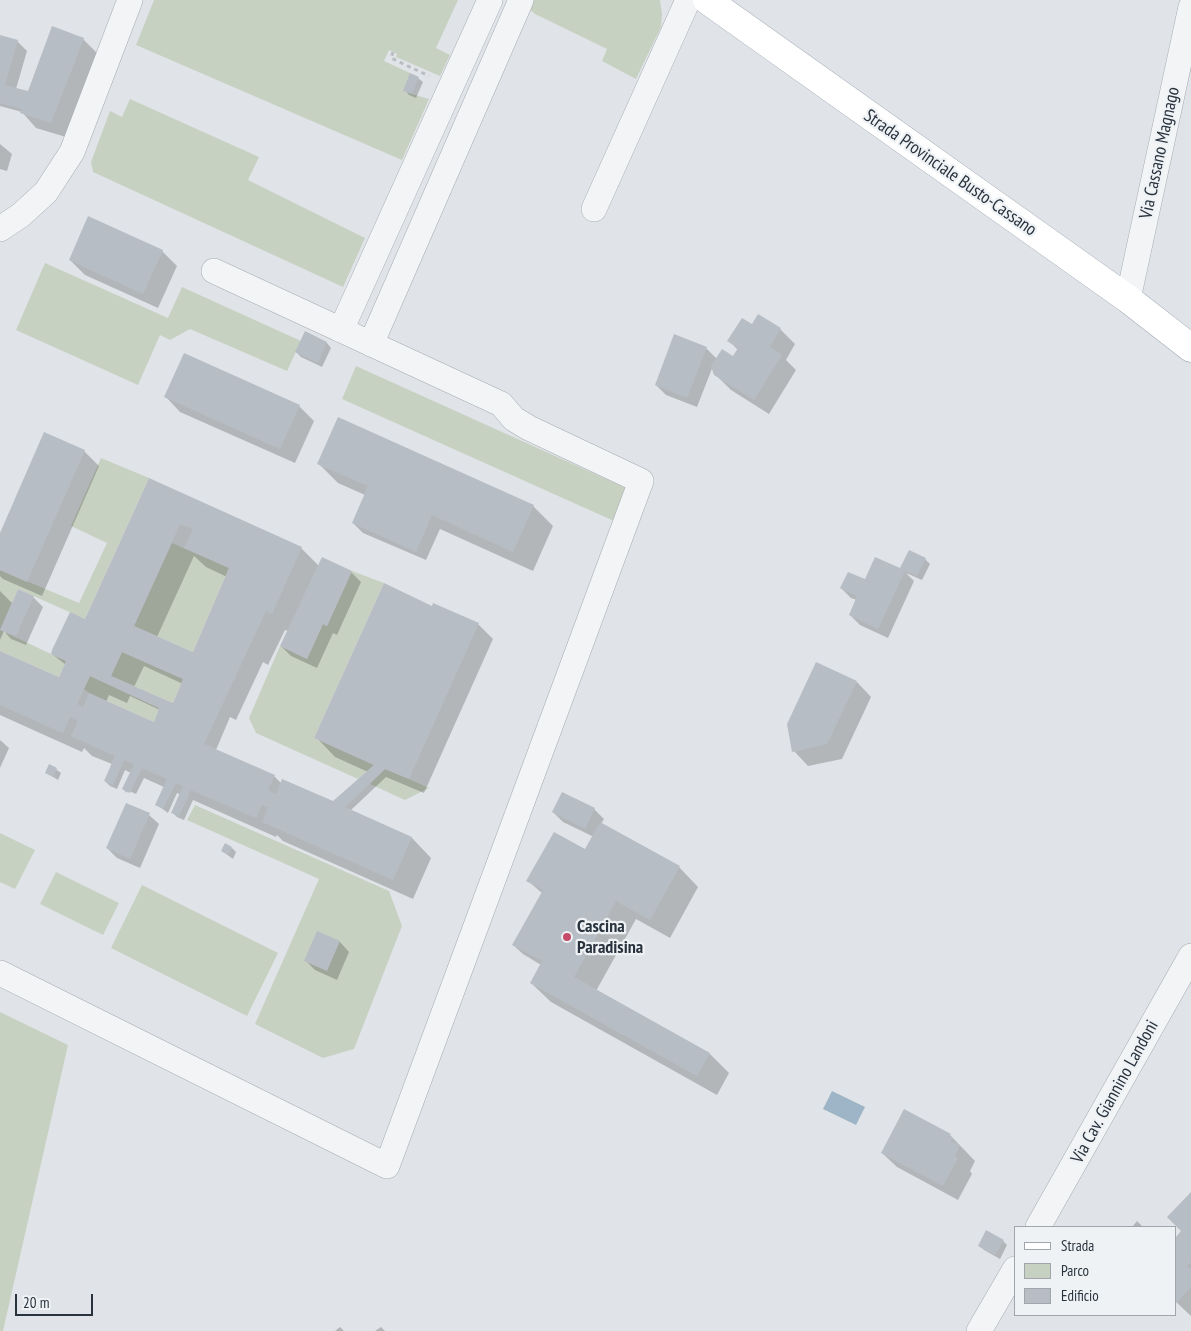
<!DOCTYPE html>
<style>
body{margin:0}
#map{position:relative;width:1191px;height:1331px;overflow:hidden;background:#e0e4e8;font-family:"PT Sans Narrow",sans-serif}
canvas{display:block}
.legend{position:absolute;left:1014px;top:1226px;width:162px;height:90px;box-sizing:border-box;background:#eff2f5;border:1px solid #a0a6ac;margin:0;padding:6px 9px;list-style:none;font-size:15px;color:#29333e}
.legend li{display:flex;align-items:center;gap:10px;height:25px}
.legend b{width:25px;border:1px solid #a0a6ac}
.scale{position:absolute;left:15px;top:1294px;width:78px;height:22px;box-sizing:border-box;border:2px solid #29333e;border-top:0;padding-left:6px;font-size:15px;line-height:18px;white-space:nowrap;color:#29333e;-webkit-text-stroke:4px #eff2f5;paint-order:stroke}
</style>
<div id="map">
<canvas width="1191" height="1331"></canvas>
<ul class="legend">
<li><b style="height:6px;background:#fff"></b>Strada</li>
<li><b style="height:14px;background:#c7d1c1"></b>Parco</li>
<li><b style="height:14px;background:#b7bdc4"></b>Edificio</li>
</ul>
<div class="scale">20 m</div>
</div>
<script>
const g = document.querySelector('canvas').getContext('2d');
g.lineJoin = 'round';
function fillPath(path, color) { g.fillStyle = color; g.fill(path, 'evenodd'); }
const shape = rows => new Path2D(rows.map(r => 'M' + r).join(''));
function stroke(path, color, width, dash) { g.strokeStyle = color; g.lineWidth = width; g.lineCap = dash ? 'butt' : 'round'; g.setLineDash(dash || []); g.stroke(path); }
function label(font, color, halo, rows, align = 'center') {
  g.font = font + ' "PT Sans Narrow",sans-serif'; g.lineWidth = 4.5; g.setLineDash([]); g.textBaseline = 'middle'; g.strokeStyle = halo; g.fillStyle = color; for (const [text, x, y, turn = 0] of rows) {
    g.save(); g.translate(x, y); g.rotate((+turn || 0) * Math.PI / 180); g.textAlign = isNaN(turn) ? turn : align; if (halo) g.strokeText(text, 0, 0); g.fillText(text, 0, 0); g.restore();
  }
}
fillPath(shape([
 [154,0,458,0,436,48,450,55,440,76,396,57,397,54,389,50,384,61,410,73,412,94,429,99,402,160,136,45],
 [531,0,660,0,662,14,661,27,636,79,602,61,607,49,535,14,528,8],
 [130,99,259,157,248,180,365,238,343,287,93,172,91,162,110,111,122,117],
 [45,263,168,318,182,287,301,341,287,371,190,329,170,340,160,335,138,385,16,330],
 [356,366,626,488,614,521,342,399],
 [101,458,149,478,85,619,18,589,0,630,66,661,59,677,0,651,0,570,79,603,107,543,71,526],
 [172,543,229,568,193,652,134,626],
 [352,571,384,583,314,738,374,765,358,779,256,733,249,718,280,646,307,659,323,624,327,626],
 [122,652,183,679,173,703,111,676],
 [90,676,159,708,154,722,89,693,84,689],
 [385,769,409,779,429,788,405,800,370,784],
 [195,805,389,891,402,926,354,1049,323,1058,255,1024,319,879,187,820],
 [0,833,35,850,15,889,0,882],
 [56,872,119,903,103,935,40,904],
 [142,885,278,953,247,1016,111,948],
 [0,1012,68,1045,3,1331,0,1331]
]), '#c7d1c1');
fillPath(shape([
 [832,1091,865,1107,856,1125,823,1109]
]), '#9db5c6');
fillPath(shape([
 [0,37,18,42,27,51,16,89,27,92,83,39,98,54,66,137,36,128,22,112,0,106],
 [418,78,423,82,416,98,409,95,405,90],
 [0,144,12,154,7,171,0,169],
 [89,218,162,251,177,266,158,308,85,275,70,260],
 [752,326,780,329,795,344,786,360,796,370,769,414,731,390,716,375,713,366,697,407,666,395,656,385,706,348,717,359,734,357,738,350,729,341],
 [306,333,327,343,331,348,322,367,301,357,296,352],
 [166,397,299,406,314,421,295,463,180,412],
 [84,451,99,466,42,596,3,579,0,576,0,536],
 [319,464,533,506,553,526,533,571,440,529,426,560,363,533,353,523,365,495,338,483],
 [150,480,301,548,319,566,351,572,361,582,337,635,333,633,317,668,291,656,281,646,288,631,285,630,268,665,263,662,236,720,230,717,216,750,274,776,281,783,338,805,368,772,335,757,316,737,432,607,478,624,493,639,424,793,386,777,350,811,412,838,431,858,413,899,283,841,277,835,276,837,193,800,184,820,177,817,173,813,181,795,177,793,168,813,156,804,164,787,144,778,136,794,127,790,127,793,123,789,131,773,125,770,117,789,110,786,105,781,112,764,92,756,84,748,82,752,0,715,0,653,60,679,66,665,52,654,85,620],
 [194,556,206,567,227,577,193,654,157,637],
 [144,666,183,684,173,705,134,687],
 [109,695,127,703,130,696,160,710,154,723,106,702],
 [925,559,930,564,922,580,906,573,914,581,888,638,860,625,850,615,857,600,851,598,841,588,901,570],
 [0,591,13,604,33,597,43,607,26,645,11,639,4,631,0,640],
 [857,682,871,697,842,759,808,766,794,751],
 [0,740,9,748,0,768],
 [50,765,61,773,58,780,47,773],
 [594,809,604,819,601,824,679,867,698,887,670,938,636,919,596,991,710,1054,729,1073,717,1095,551,1002,531,983,541,965,523,954,513,945,542,893,528,881,586,851,594,837,563,822,553,812],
 [149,815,159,824,140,868,117,858,107,848],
 [232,848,236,852,233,859,222,851],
 [318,932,340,942,349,952,337,980,315,970,305,960],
 [950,1135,975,1161,970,1171,972,1174,958,1200,897,1167,882,1153],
 [1191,1194,1191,1316,1175,1301,1175,1240,1183,1231],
 [1137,1221,1143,1227,1132,1227],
 [1003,1241,1007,1245,1000,1259,984,1250,979,1245],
 [340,1327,344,1331,335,1331],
 [381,1327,385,1331,375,1331]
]), '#0003');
fillPath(shape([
 [52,26,84,38,51,123,20,113,22,109,0,103,0,35,18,40,5,85,28,91],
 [410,73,419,77,412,94,403,91],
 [88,216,163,250,143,294,69,260],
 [758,314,781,328,770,347,782,355,754,400,714,375,711,366,722,349,733,356,738,348,727,341,742,318,752,324],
 [305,331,327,342,318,363,295,352],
 [674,334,707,347,687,398,655,385],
 [184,353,300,405,280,449,164,397],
 [338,417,534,505,513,552,432,515,416,552,352,523,368,486,317,464],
 [44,432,85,450,27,582,0,570,0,533],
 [149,478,302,547,272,614,266,611,204,744,275,775,268,790,276,794,282,779,333,801,374,765,314,738,384,583,432,606,433,603,479,623,409,779,385,769,345,807,412,837,393,880,262,822,268,807,262,805,256,818,191,790,179,816,171,813,183,786,176,783,163,809,155,805,167,779,142,768,130,793,122,789,134,764,124,760,113,785,104,781,115,756,71,736,78,721,70,717,63,733,0,705,0,651,59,677,66,661,51,654,52,650,70,612,85,619],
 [180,524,193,529,184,548,229,568,193,652,134,626],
 [122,652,183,679,173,703,111,676],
 [90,676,159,708,154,722,89,693,83,707,77,704],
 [909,550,926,558,917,576,905,571,878,629,849,615,857,596,840,588,848,572,865,579,875,557,900,568],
 [322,557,352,571,327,626,323,624,307,659,280,646],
 [18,589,34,596,16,636,0,630],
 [816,662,857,681,827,744,792,752,787,724],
 [49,764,57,768,53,777,45,773],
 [562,792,595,808,585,829,552,812],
 [126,803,150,813,130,859,106,848],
 [600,822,680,866,650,920,616,901,574,977,710,1053,697,1076,530,983,542,961,512,945,543,890,526,881,554,832,585,849],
 [225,843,232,847,228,855,221,851],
 [317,931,340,941,327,971,304,961],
 [904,1109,951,1134,949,1136,953,1138,951,1141,960,1145,955,1156,958,1158,943,1186,881,1153],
 [1191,1192,1191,1262,1187,1266,1191,1269,1191,1287,1176,1303,1175,1302,1175,1238,1181,1231,1167,1217],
 [986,1230,1004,1240,995,1255,978,1246]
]), '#b7bdc4');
const minor = shape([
 [594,209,688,0],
 [0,229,21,215,46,192,72,152,130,0],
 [1128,299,1191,7],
 [341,330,490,0],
 [371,344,521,0],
 [0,973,387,1166,641,481,529,428,514,419,501,404,214,271],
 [1038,1227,1191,956],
 [979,1331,1015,1269]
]);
const major = shape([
 [707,0,1128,299,1191,348]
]);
stroke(minor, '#a5abb2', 26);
stroke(major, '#a0a9b3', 29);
stroke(shape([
 [393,52,391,58,429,76]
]), '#babec2', 3, [4, 4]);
stroke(minor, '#f2f4f6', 25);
stroke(major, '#fff', 28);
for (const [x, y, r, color] of [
 [567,937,5,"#c64c6b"]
]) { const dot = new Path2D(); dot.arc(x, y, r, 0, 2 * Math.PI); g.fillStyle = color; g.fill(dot); stroke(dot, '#eff2f5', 2); }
label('18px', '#29333e', '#eff2f5', [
 ["Via Cassano Magnago",1160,153,-78],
 ["Strada Provinciale Busto-Cassano",950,173,35],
 ["Via Cav. Giannino Landoni",1115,1092,-61]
]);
label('bold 18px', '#29333e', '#eff2f5', [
 ["Cascina",577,927],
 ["Paradisina",577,948]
], 'left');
</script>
